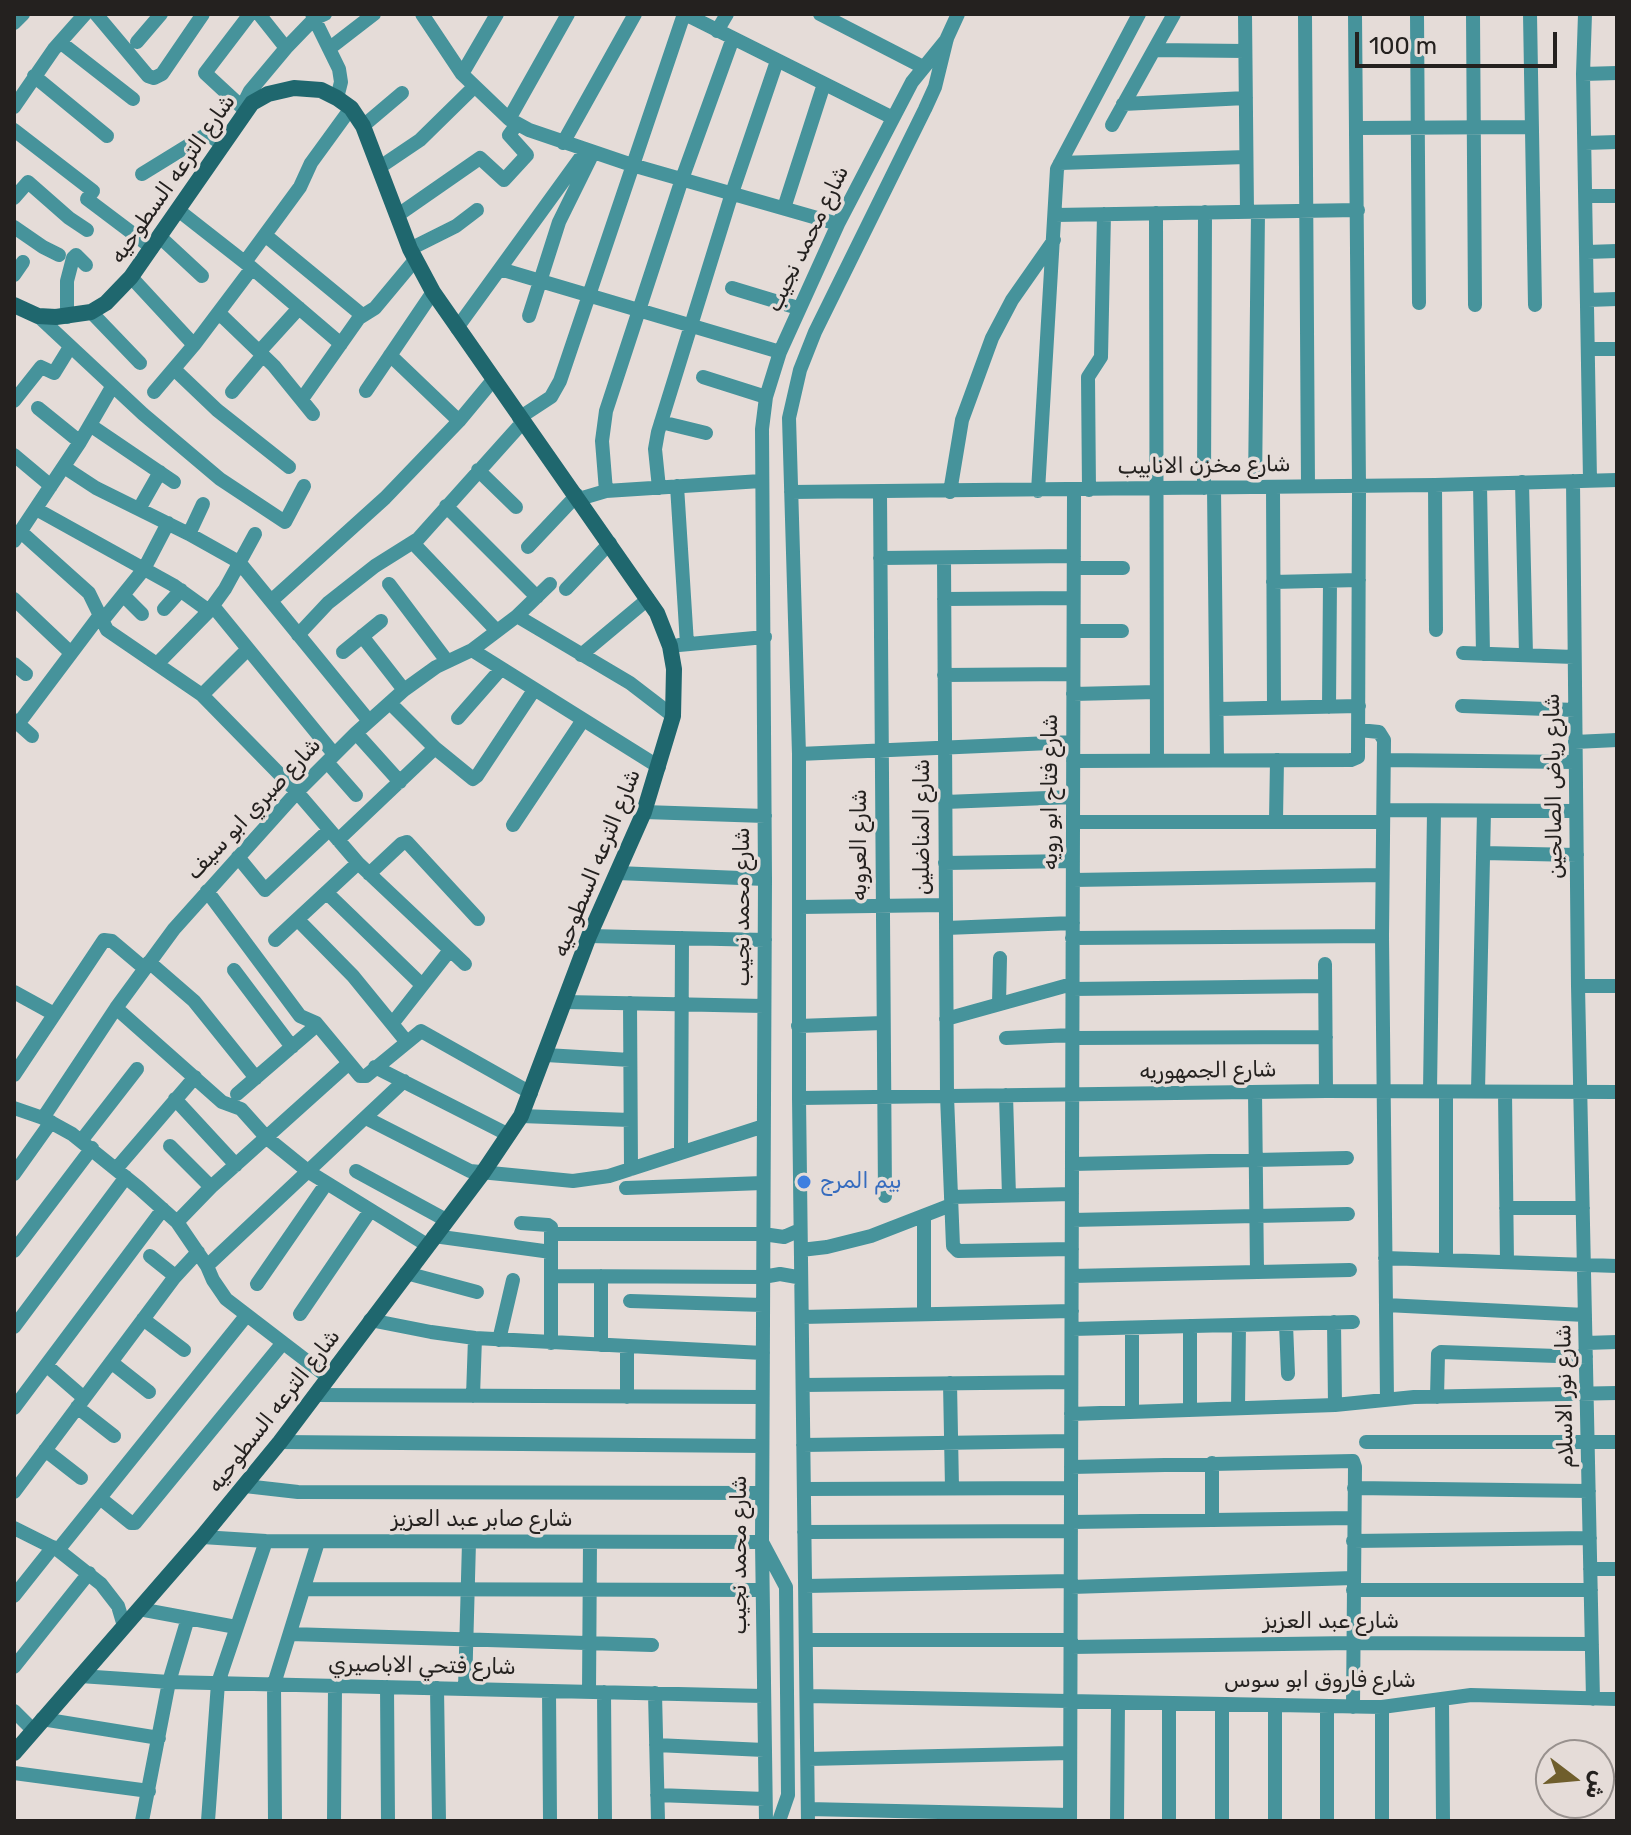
<!DOCTYPE html>
<meta charset="utf-8">
<style>
body{margin:0}
#map{position:relative;width:1631px;height:1835px;overflow:hidden;background:#e5dcd8;font-family:Rubik,"Noto Naskh Arabic",sans-serif}
canvas{display:block}
.frame{position:absolute;inset:0;border:16px solid #24211f;pointer-events:none}
.north{position:absolute;left:1535px;top:1739px;width:80px;height:80px;box-sizing:border-box;background:#e5dcd8;border:2px solid #98918e;border-radius:50%;rotate:106deg;font-size:22px;font-weight:700;line-height:32px;text-align:center;color:#24211f}
.north::after{content:'';display:block;margin:auto;width:28px;height:36px;background:#6f5e2c;clip-path:polygon(50% 0,100% 100%,50% 72%,0 100%)}
.scale{position:absolute;left:1355px;top:32px;width:202px;height:36px;box-sizing:border-box;border:4px solid #24211f;border-top:0;padding-left:10px;font-size:24px;line-height:28px;white-space:nowrap;color:#24211f;-webkit-text-stroke:6px #e5dcd8;paint-order:stroke}
</style>
<div id="map">
<canvas width="1631" height="1835"></canvas>
<div class="frame"></div>
<div class="north">ش</div>
<div class="scale">100 m</div>
</div>
<script>
const g = document.querySelector('canvas').getContext('2d');
g.lineJoin = 'round';
const shape = rows => new Path2D(rows.map(r => 'M' + r).join(''));
function stroke(path, color, width, dash) { g.strokeStyle = color; g.lineWidth = width; g.lineCap = dash ? 'butt' : 'round'; g.setLineDash(dash || []); g.stroke(path); }
function label(font, color, halo, rows, align = 'center') {
  g.font = font + ' Rubik,"Noto Naskh Arabic",sans-serif'; g.lineWidth = 7; g.setLineDash([]); g.textBaseline = 'middle'; g.strokeStyle = halo; g.fillStyle = color; for (const [text, x, y, turn = 0] of rows) {
    g.save(); g.translate(x, y); g.rotate((+turn || 0) * Math.PI / 180); g.textAlign = isNaN(turn) ? turn : align; if (halo) g.strokeText(text, 0, 0); g.fillText(text, 0, 0); g.restore();
  }
}
stroke(shape([
 [96,14,148,76,154,78,162,74,203,14],
 [259,14,286,48],
 [312,14,339,69,341,82,337,98],
 [422,14,462,74,509,119,529,130,632,165,838,224],
 [685,14,893,118],
 [820,14,923,67],
 [1245,14,1247,212],
 [1305,14,1308,486],
 [1417,14,1419,303],
 [1473,14,1475,305],
 [1530,14,1535,305],
 [1585,14,1583,74,1590,480],
 [14,23,23,14],
 [717,31,727,14],
 [60,42,133,99],
 [137,42,161,14],
 [330,48,374,14],
 [1155,50,1245,51],
 [462,74,497,14],
 [1583,74,1617,73],
 [34,76,107,136],
 [1123,104,1246,98],
 [14,107,54,49,85,14],
 [242,107,250,91,286,48,314,19,325,14],
 [245,110,205,73,250,14],
 [509,119,568,14],
 [1112,125,1174,14],
 [363,126,402,93],
 [1357,128,1532,127],
 [14,130,93,191,87,199,152,248],
 [563,143,635,14],
 [1585,143,1617,142],
 [1060,163,1246,157],
 [380,167,420,140,474,87],
 [142,174,207,134,222,144],
 [1586,196,1617,196],
 [14,198,28,182,69,218,87,230],
 [784,208,824,84],
 [178,210,252,268,341,344],
 [1156,213,1157,761],
 [398,215,480,158,504,180,527,155,509,135,517,124],
 [1055,215,1358,210],
 [14,227,43,247,59,255],
 [265,235,362,315],
 [160,237,202,276],
 [410,249,456,226,477,210],
 [1587,252,1617,251],
 [245,262,300,187,311,163,351,108],
 [500,269,780,352],
 [14,275,23,262],
 [131,277,194,345],
 [732,288,798,308],
 [1588,300,1617,299],
 [91,312,140,363],
 [219,313,274,366,313,414],
 [38,316,143,414,220,479,285,522,304,486],
 [529,316,559,222,593,153],
 [67,317,67,281,73,258,76,255,86,265],
 [457,328,586,150],
 [1589,349,1617,349],
 [259,352,299,308],
 [390,355,459,421],
 [174,369,217,410,289,467],
 [703,377,766,397],
 [366,391,433,292],
 [154,392,194,345,252,268],
 [232,392,263,355],
 [302,399,359,318,375,308,415,260],
 [14,401,41,367,54,373,70,347],
 [38,408,80,442],
 [519,418,551,397,560,381,684,14],
 [661,422,706,433],
 [90,425,174,482],
 [14,455,51,486],
 [64,467,96,488,189,534,239,562,369,721],
 [478,470,516,507],
 [1573,481,1578,986,1593,1699],
 [1522,482,1526,655],
 [1480,484,1483,654],
 [1435,485,1436,630],
 [677,486,687,644],
 [1255,487,1258,212],
 [1273,487,1274,708],
 [659,488,655,449,658,432,732,193,777,61],
 [1204,488,1205,212],
 [1214,488,1217,760],
 [1089,490,1088,377,1101,357,1104,214],
 [606,491,602,441,606,411,682,179,733,38],
 [1038,491,1057,169,1139,14],
 [791,492,1435,485,1617,480],
 [950,492,962,420,992,338,1012,300,1054,240],
 [880,493,885,1196],
 [579,499,606,491,761,481],
 [446,506,537,597],
 [36,509,173,585,209,611],
 [139,509,160,472],
 [21,532,89,593,107,630,202,695,297,792,358,863,465,964],
 [189,534,203,504],
 [14,541,80,442,112,387],
 [413,543,497,631],
 [528,547,577,495],
 [880,558,1074,556],
 [944,558,947,1096,953,1246,958,1251,1072,1249],
 [1074,568,1123,568],
 [1273,582,1359,580],
 [389,584,447,661],
 [566,589,610,543],
 [124,596,142,614],
 [14,599,71,653],
 [944,599,1073,598],
 [271,601,385,498,459,421,493,380],
 [213,606,334,754],
 [164,609,181,590],
 [517,616,630,683,673,716],
 [102,621,144,569,168,523],
 [1074,631,1122,631],
 [298,635,328,603,375,566,418,539,522,423],
 [362,636,404,690],
 [679,645,765,637],
 [472,650,659,767],
 [343,652,381,621],
 [1463,653,1574,657],
 [581,655,648,599],
 [158,663,209,611,225,589,255,534],
 [14,664,26,674],
 [944,675,1073,674],
 [1073,694,1156,692],
 [202,695,248,649],
 [390,703,435,748,473,779,477,776,534,690],
 [1462,706,1575,710],
 [1329,707,1330,581],
 [1217,709,1359,706],
 [458,718,501,669],
 [14,720,32,736],
 [18,724,100,615],
 [1359,730,1379,732,1384,740,1382,936,1387,1400],
 [356,733,400,782],
 [1575,742,1617,740],
 [799,754,1073,742],
 [1384,760,1575,762],
 [1073,761,1351,760,1358,757,1359,486,1355,14],
 [327,762,356,795],
 [945,802,1073,797],
 [1384,810,1576,811],
 [644,812,765,816],
 [1276,820,1277,760],
 [1073,822,1383,822],
 [513,825,583,720],
 [338,840,435,748],
 [1483,853,1577,855],
 [238,857,265,890,329,830],
 [945,863,1073,861],
 [617,873,765,879],
 [369,874,401,844,407,842,478,919],
 [1073,880,1382,875],
 [207,891,300,1016,316,1023,360,1076,366,1076,421,1031,531,1093],
 [327,893,422,985],
 [800,907,946,905],
 [299,921,353,976,406,1041],
 [946,928,1073,923],
 [589,936,765,940],
 [1072,938,1382,936],
 [275,940,358,863],
 [149,962,194,1001,256,1078],
 [1325,964,1326,1091],
 [234,970,292,1047],
 [1578,986,1617,986],
 [1072,989,1325,986],
 [14,992,54,1014],
 [565,1002,764,1006],
 [630,1003,631,1169],
 [999,1004,1000,958],
 [116,1008,222,1102,241,1109,267,1138,309,1172,427,1245],
 [946,1019,1072,984],
 [392,1024,450,950],
 [798,1026,883,1023],
 [1006,1038,1072,1035],
 [1072,1038,1326,1037],
 [546,1055,630,1060],
 [375,1067,509,1135],
 [14,1075,104,940,112,941,144,968],
 [1430,1091,1434,811],
 [1478,1091,1484,811],
 [1255,1092,1257,1272],
 [1505,1092,1507,1262],
 [237,1094,317,1025],
 [1006,1095,1009,1196],
 [799,1098,1326,1091,1617,1092],
 [175,1099,236,1165],
 [14,1108,43,1118,72,1134,139,1188,177,1222,207,1266,213,1280,226,1299,329,1378],
 [521,1116,630,1120],
 [43,1118,116,1008,174,929,297,792,356,733,404,690,436,667,472,650,517,616,550,584],
 [366,1118,470,1171,573,1181,609,1176,764,1126],
 [81,1141,137,1069],
 [170,1146,211,1187],
 [681,1152,682,938],
 [1072,1164,1347,1158],
 [116,1169,195,1077],
 [356,1171,446,1220],
 [14,1174,51,1122],
 [626,1188,763,1183],
 [951,1197,1072,1194],
 [1506,1208,1583,1208],
 [924,1216,924,1314],
 [1072,1220,1348,1214],
 [177,1222,211,1187,349,1063],
 [521,1223,548,1225,551,1227,551,1343],
 [551,1234,763,1234,784,1237,800,1230],
 [434,1236,551,1252],
 [801,1250,827,1247,871,1236,951,1205],
 [14,1251,92,1148],
 [150,1256,175,1276],
 [1385,1258,1617,1266],
 [1446,1260,1446,1092],
 [207,1266,404,1081],
 [406,1273,477,1292],
 [552,1276,763,1277,780,1274,797,1277,801,1281],
 [601,1276,601,1345],
 [1072,1276,1350,1270],
 [257,1284,326,1184],
 [630,1301,763,1305],
 [1386,1305,1585,1315],
 [300,1314,370,1211],
 [802,1317,1072,1311],
 [143,1319,184,1350],
 [370,1320,431,1332,475,1338,763,1353],
 [1334,1322,1335,1405],
 [1286,1324,1288,1374],
 [14,1327,126,1177],
 [1072,1329,1353,1322],
 [499,1340,513,1280],
 [1586,1343,1617,1342],
 [627,1346,627,1397],
 [111,1362,149,1392],
 [46,1365,84,1398],
 [950,1383,952,1488],
 [803,1385,1071,1382],
 [316,1395,762,1397],
 [473,1396,475,1338],
 [1437,1397,1438,1354,1441,1352,1586,1357],
 [77,1407,114,1436],
 [14,1408,163,1209],
 [1238,1408,1239,1325],
 [1190,1410,1190,1326],
 [1132,1412,1132,1328],
 [1071,1414,1335,1405,1414,1397,1617,1393],
 [280,1442,762,1446],
 [1366,1442,1617,1442],
 [803,1445,1071,1441],
 [45,1450,81,1478],
 [1071,1467,1353,1461,1355,1467,1353,1707],
 [245,1486,298,1492,762,1493],
 [1354,1488,1589,1491],
 [804,1489,1071,1488],
 [14,1492,174,1278,198,1252],
 [100,1498,131,1523,135,1523,282,1344],
 [1212,1520,1212,1463],
 [1071,1522,1353,1518],
 [14,1528,58,1550,101,1584,118,1606,124,1626],
 [804,1532,1071,1531],
 [202,1537,266,1541,762,1542,786,1587,788,1795,779,1821],
 [1353,1541,1590,1538],
 [58,1550,246,1316],
 [1590,1569,1617,1569],
 [805,1586,1071,1581],
 [1071,1587,1353,1578],
 [304,1589,762,1590],
 [1353,1590,1591,1590],
 [14,1596,53,1547],
 [139,1609,236,1627],
 [290,1634,652,1645],
 [806,1640,1071,1640],
 [1071,1647,1353,1643,1592,1644],
 [14,1667,89,1573],
 [80,1676,169,1682,763,1696],
 [387,1687,388,1821],
 [437,1688,439,1821],
 [465,1689,469,1542],
 [549,1691,550,1821],
 [589,1692,590,1542],
 [604,1692,605,1821],
 [655,1693,658,1821],
 [807,1696,1382,1707,1471,1695,1617,1699],
 [1442,1700,1443,1821],
 [1382,1707,1382,1821],
 [14,1711,33,1730],
 [42,1719,159,1738],
 [656,1745,764,1750],
 [808,1759,1070,1753],
 [14,1773,149,1791],
 [657,1795,765,1799],
 [808,1809,1070,1815],
 [142,1821,169,1682,188,1618],
 [208,1821,218,1683,266,1541],
 [275,1821,274,1684,318,1542],
 [334,1821,335,1686],
 [766,1821,762,1542,765,879,762,429,766,397,780,352,838,224,912,82,947,39],
 [808,1821,799,1098,799,754,789,418,800,370,815,332,925,109,935,87,947,38,958,14],
 [1070,1821,1074,490],
 [1117,1821,1118,1702],
 [1169,1821,1169,1703],
 [1222,1821,1222,1704],
 [1275,1821,1275,1705],
 [1327,1821,1327,1706]
]), '#46939b', 14);
stroke(shape([
 [14,305,38,316,56,317,91,312,106,303,131,277,252,103,268,94,294,88,321,90,337,98,351,108,363,126,410,249,433,292,657,613,670,646,674,669,673,716,644,812,589,936,521,1116,482,1174,280,1442,202,1537,14,1753]
]), '#1f676e', 16);
for (const [x, y, r, color] of [
 [804,1182,8,"#3f7fe0"]
]) { const dot = new Path2D(); dot.arc(x, y, r, 0, 2 * Math.PI); g.fillStyle = color; g.fill(dot); stroke(dot, '#e5dcd8', 3); }
label('22px', '#24211f', '#e5dcd8', [
 ["شارع الترعه السطوحيه",173,179,-55],
 ["شارع محمد نجيب",808,239,-64],
 ["شارع مخزن الانابيب",1204,466,-1],
 ["شارع رياض الصالحين",1554,786,-91],
 ["شارع فتاح ابو رويه",1051,792,-90],
 ["شارع صبري ابو سيف",254,809,-47],
 ["شارع المناضلين",923,827,-90],
 ["شارع العروبه",860,845,-90],
 ["شارع الترعه السطوحيه",597,863,-68],
 ["شارع محمد نجيب",743,907,-90],
 ["شارع الجمهوريه",1208,1071,-1],
 ["شارع نور الاسلام",1565,1396,-91],
 ["شارع الترعه السطوحيه",274,1411,-52],
 ["شارع صابر عبد العزيز",482,1520],
 ["شارع محمد نجيب",740,1555,-90],
 ["شارع عبد العزيز",1331,1622],
 ["شارع فتحي الاباصيري",422,1666,1],
 ["شارع فاروق ابو سوس",1320,1681]
]);
label('22px', '#366cbe', '#e5dcd8', [
 ["بيم المرج",820,1182]
], 'left');
</script>
